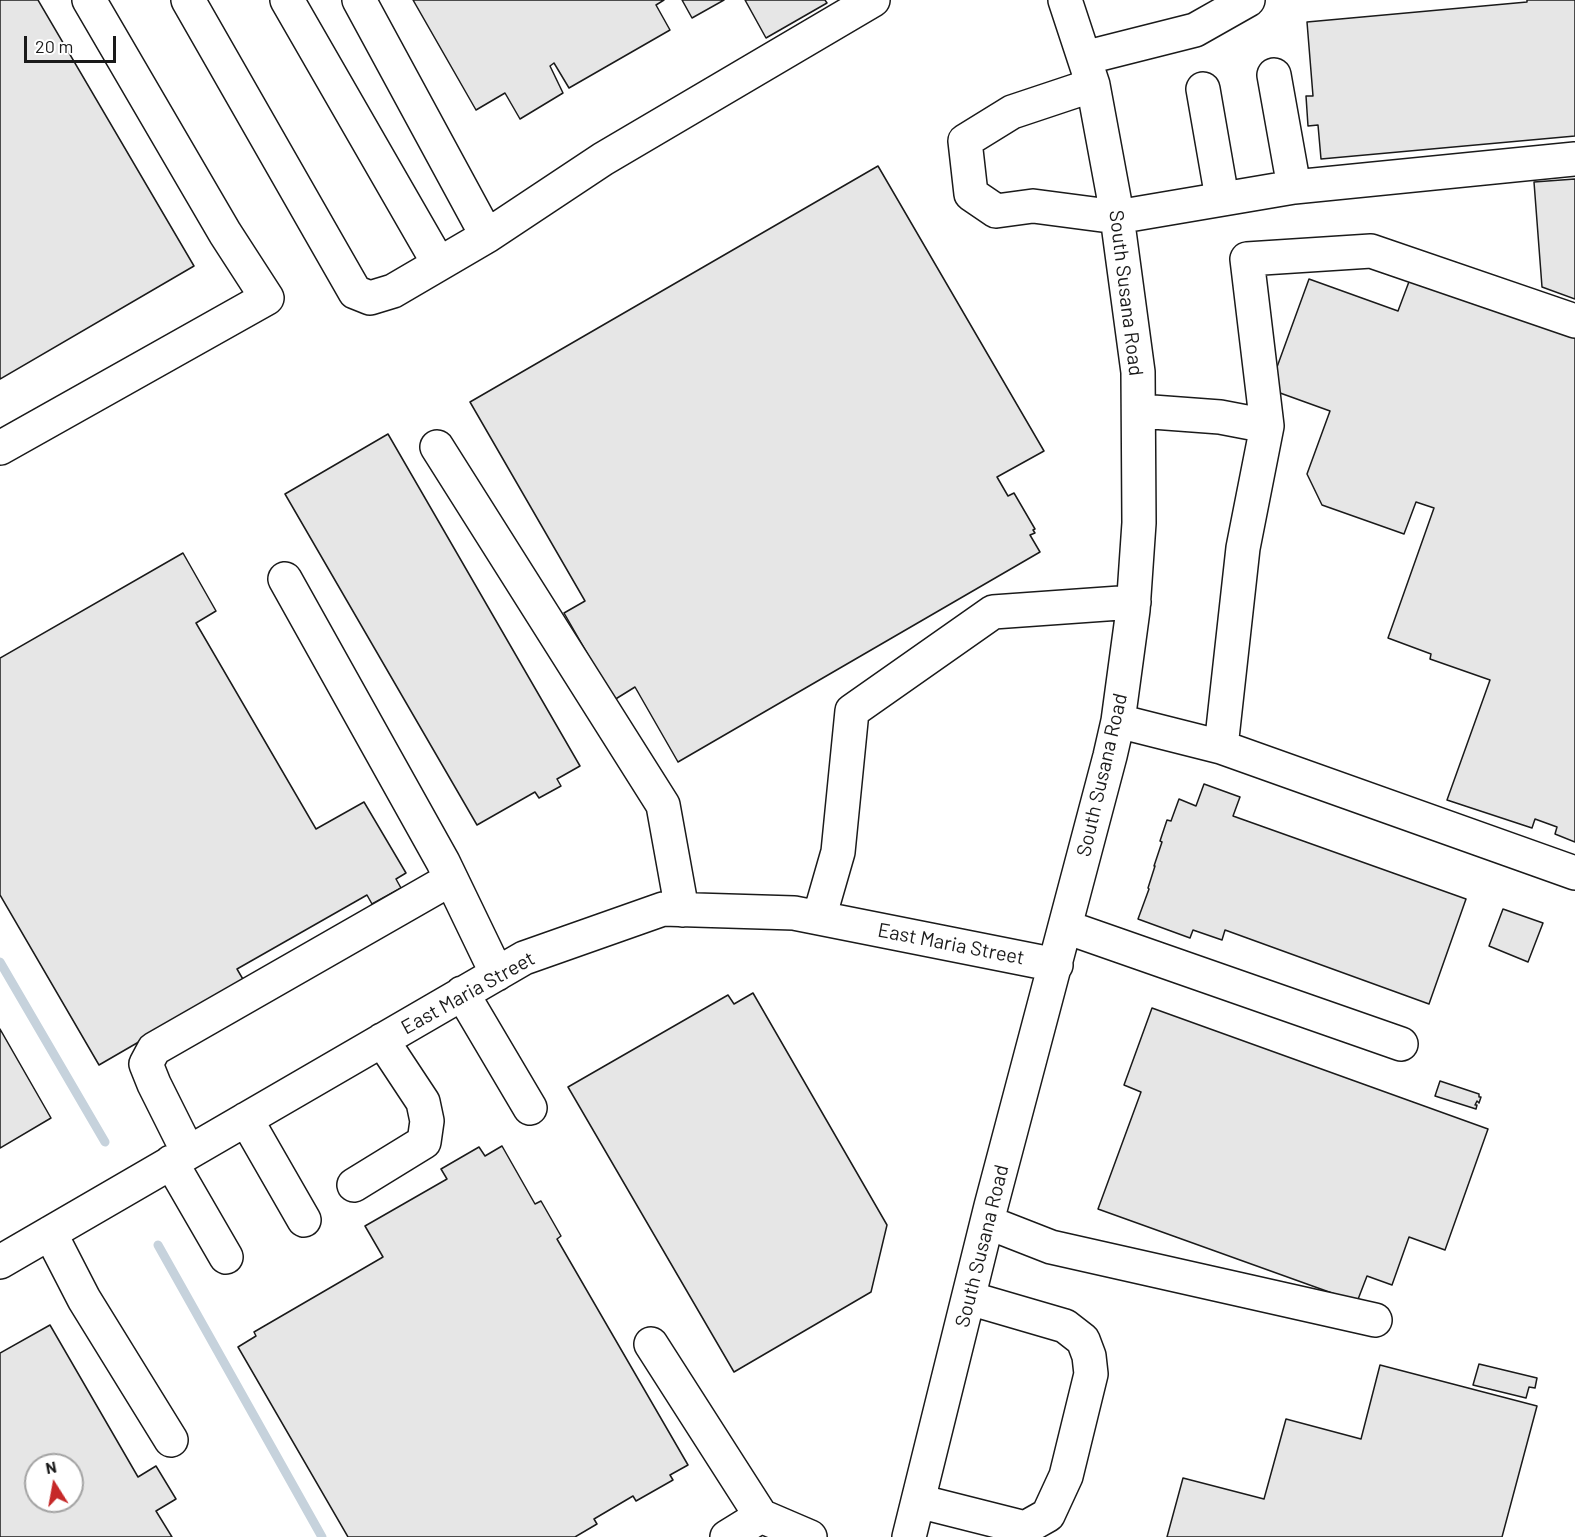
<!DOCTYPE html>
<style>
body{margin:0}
#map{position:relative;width:1575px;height:1537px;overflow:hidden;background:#fff;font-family:Barlow,sans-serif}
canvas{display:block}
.north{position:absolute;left:24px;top:1453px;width:60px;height:60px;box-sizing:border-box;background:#fff;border:2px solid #a3a3a3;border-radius:50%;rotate:349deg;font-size:16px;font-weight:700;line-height:24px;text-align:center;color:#1a1a1a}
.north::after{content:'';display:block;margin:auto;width:21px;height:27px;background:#c62828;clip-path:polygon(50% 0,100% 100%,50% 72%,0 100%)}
.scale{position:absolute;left:24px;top:36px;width:92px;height:27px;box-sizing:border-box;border:3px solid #1a1a1a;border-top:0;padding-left:8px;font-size:18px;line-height:21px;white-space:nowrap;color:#1a1a1a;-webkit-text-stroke:4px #fff;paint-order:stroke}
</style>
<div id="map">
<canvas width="1575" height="1537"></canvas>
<div class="north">N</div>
<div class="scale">20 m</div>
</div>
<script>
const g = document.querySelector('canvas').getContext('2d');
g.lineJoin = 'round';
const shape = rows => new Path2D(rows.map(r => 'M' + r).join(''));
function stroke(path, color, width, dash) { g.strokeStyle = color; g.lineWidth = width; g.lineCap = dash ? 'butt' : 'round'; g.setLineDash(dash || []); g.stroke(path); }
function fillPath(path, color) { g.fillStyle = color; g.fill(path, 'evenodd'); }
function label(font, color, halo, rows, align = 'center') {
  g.font = font + ' Barlow,sans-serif'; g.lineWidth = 4.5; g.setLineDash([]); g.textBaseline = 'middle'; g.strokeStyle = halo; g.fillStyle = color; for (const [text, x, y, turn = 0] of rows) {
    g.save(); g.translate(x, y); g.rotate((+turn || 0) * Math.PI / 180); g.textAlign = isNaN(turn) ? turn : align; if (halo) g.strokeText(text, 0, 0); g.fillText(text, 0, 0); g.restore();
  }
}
stroke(shape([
 [0,962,105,1142],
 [158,1245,322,1537]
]), '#c6d2dc', 9);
const building = shape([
 [0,0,38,0,194,266,0,379,0,0],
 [413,0,664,0,656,5,670,30,569,88,554,63,550,66,563,93,520,119,505,93,476,110,413,0],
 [682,0,724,0,692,18,682,0],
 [745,0,825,0,827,3,766,38,745,0],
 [1527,0,1575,0,1575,136,1321,159,1318,125,1308,126,1306,96,1313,96,1307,22,1527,2,1527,0],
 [878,166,1044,451,997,477,1008,496,1014,493,1035,529,1033,530,1035,533,1030,535,1040,552,678,762,635,687,614,700,564,613,585,601,470,402,878,166],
 [1575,179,1575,299,1542,287,1534,182,1575,179],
 [1309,279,1398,311,1410,279,1575,338,1575,842,1555,834,1557,827,1535,819,1532,828,1447,800,1490,680,1430,659,1431,654,1388,638,1434,508,1416,502,1404,534,1322,505,1307,474,1330,411,1269,389,1309,279],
 [388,434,580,766,557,779,561,786,539,798,535,792,477,825,285,494,388,434],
 [183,553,216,611,196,623,316,829,364,802,406,873,396,879,401,888,372,904,367,895,237,969,244,981,99,1065,0,895,0,658,183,553],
 [1204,784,1240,797,1233,816,1466,899,1429,1004,1225,930,1222,940,1193,930,1190,938,1138,919,1149,889,1148,888,1155,866,1154,866,1162,842,1160,841,1167,820,1171,821,1179,799,1196,806,1204,784],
 [1503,909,1543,923,1528,962,1489,946,1503,909],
 [753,993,887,1225,871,1292,734,1372,568,1087,728,995,734,1004,753,993],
 [1152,1008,1488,1129,1445,1250,1409,1237,1392,1285,1367,1276,1357,1302,1098,1209,1141,1092,1124,1085,1152,1008],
 [0,1029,51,1118,0,1148,0,1029],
 [1440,1081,1479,1094,1479,1097,1481,1097,1479,1103,1477,1101,1475,1105,1477,1105,1476,1109,1435,1096,1440,1081],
 [502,1146,535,1204,541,1201,561,1236,557,1239,688,1465,670,1475,673,1480,636,1501,633,1496,594,1519,597,1524,575,1537,348,1537,238,1347,256,1336,254,1332,383,1257,365,1226,447,1179,441,1169,479,1147,485,1156,502,1146],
 [50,1325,138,1477,156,1466,176,1499,156,1511,172,1537,0,1537,0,1353,50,1325],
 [36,1465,72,1465,72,1501,36,1501,36,1465],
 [1479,1364,1537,1378,1535,1388,1529,1387,1526,1398,1473,1385,1479,1364],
 [1380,1365,1537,1406,1502,1537,1167,1537,1183,1478,1264,1499,1286,1419,1361,1439,1380,1365]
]);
fillPath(building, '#e6e6e6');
stroke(building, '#1a1a1a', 1.5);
const minor = shape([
 [188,0,355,292,370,298,393,291,487,236,603,159,873,0],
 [287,0,439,264],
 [359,0,487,236],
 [1084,58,1195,30,1248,0],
 [1274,75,1294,187],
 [1093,85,1012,112,965,141,971,194,996,211,1033,206,1117,217,1294,187,1575,159],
 [1203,89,1222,198],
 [1139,411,1220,417,1267,426],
 [437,447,663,805,682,910],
 [0,448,267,298,225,233,89,0],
 [285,579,443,862,497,974],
 [1118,721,1221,747,1575,873],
 [1221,747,1243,548,1267,426,1247,259,1371,251,1575,321],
 [819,918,838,852,852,711,993,612,1134,602],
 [1066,927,1401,1044],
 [462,993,530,1108],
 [246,1119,304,1220],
 [188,1152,154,1084,146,1064,154,1049,451,879],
 [171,1162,226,1257],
 [354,1185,424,1142,427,1121,423,1102,382,1040],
 [987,1222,1051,1247,1375,1320],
 [50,1233,84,1299,171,1440],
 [0,1262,524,958,663,909,794,913,1056,965],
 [651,1344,761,1516,810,1537],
 [918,1501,1025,1528,1048,1515,1066,1476,1091,1374,1089,1356,1083,1340,1065,1326,969,1298],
 [727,1537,761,1516],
 [909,1537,991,1206,1110,756,1118,721,1133,610,1139,523,1138,372,1116,209,1093,85,1065,0]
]);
stroke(minor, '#1a1a1a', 36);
stroke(minor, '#fff', 33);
label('20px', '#1a1a1a', '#fff', [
 ["South Susana Road",1126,293,83],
 ["South Susana Road",1102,775,-77],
 ["East Maria Street",951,944,11],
 ["East Maria Street",468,993,-29],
 ["South Susana Road",982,1246,-76]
]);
</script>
